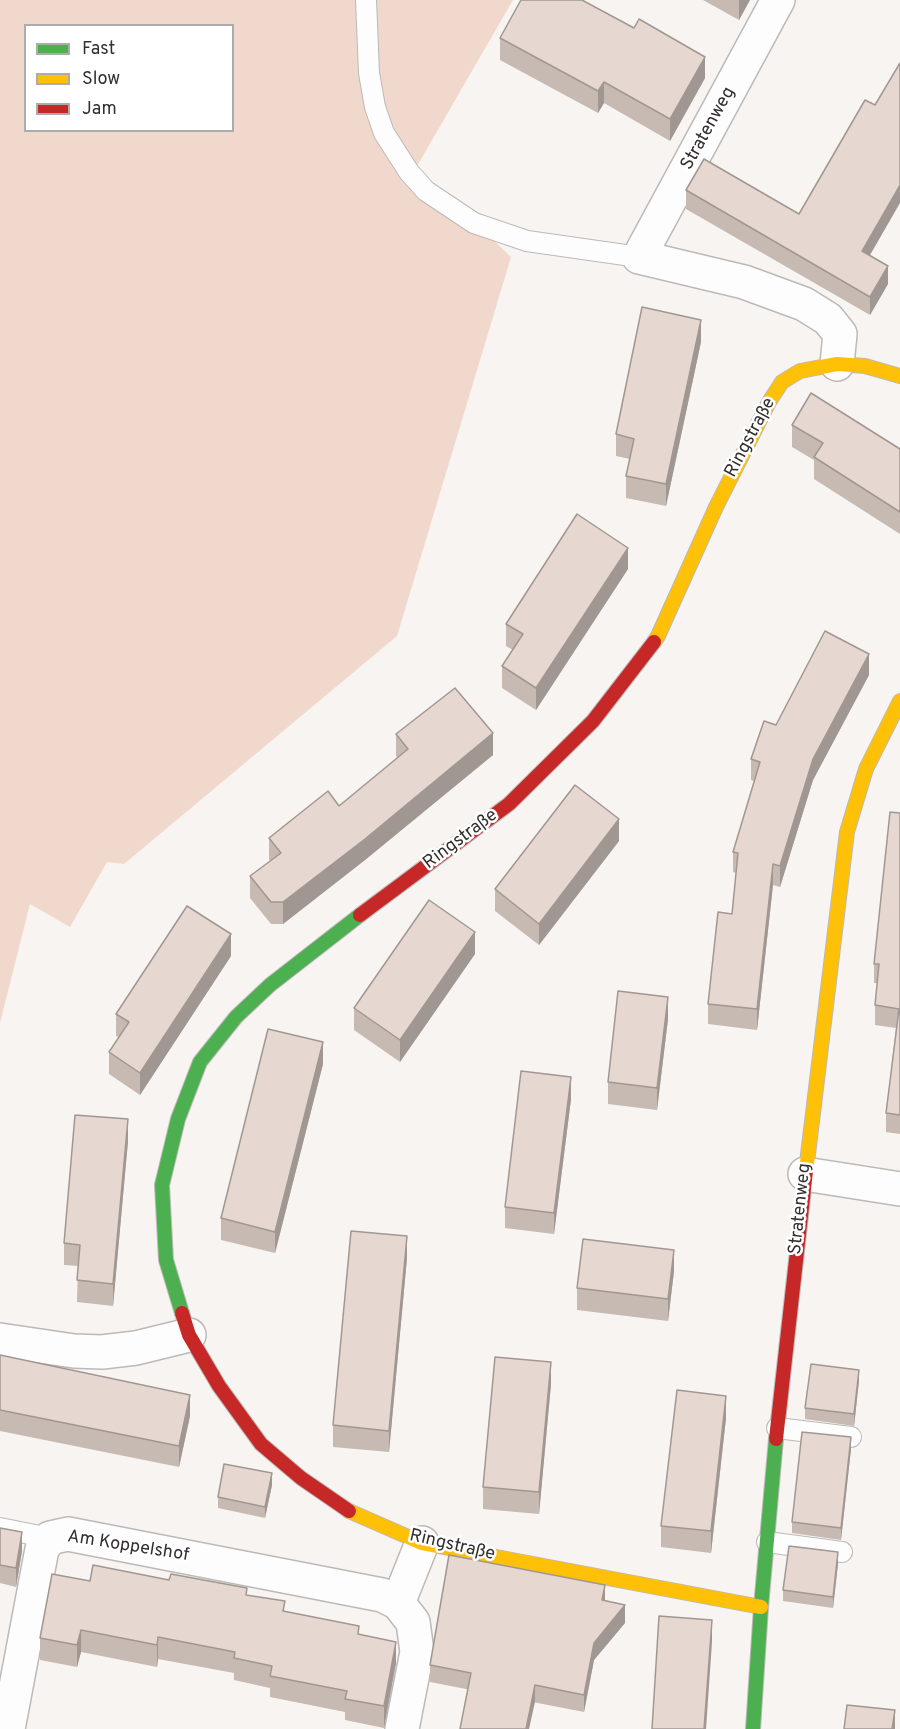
<!DOCTYPE html>
<meta charset="utf-8">
<style>
body{margin:0}
#map{position:relative;width:900px;height:1729px;overflow:hidden;background:#f8f4f2;font-family:Overpass,sans-serif}
canvas{display:block}
.legend{position:absolute;left:24px;top:24px;width:210px;height:108px;box-sizing:border-box;background:#fff;border:2px solid #adacab;margin:0;padding:8px 10px;list-style:none;font-size:18px;color:#322f2e}
.legend li{display:flex;align-items:center;gap:12px;height:30px}
.legend b{width:30px;border:2px solid #adacab}
</style>
<div id="map">
<canvas width="900" height="1729"></canvas>
<ul class="legend">
<li><b style="height:8px;background:#4caf50"></b>Fast</li>
<li><b style="height:8px;background:#ffc107"></b>Slow</li>
<li><b style="height:8px;background:#c62828"></b>Jam</li>
</ul>
</div>
<script>
const g = document.querySelector('canvas').getContext('2d');
g.lineJoin = 'round';
function fillPath(path, color) { g.fillStyle = color; g.fill(path, 'evenodd'); }
const shape = rows => new Path2D(rows.map(r => 'M' + r).join(''));
function stroke(path, color, width, dash) { g.strokeStyle = color; g.lineWidth = width; g.lineCap = dash ? 'butt' : 'round'; g.setLineDash(dash || []); g.stroke(path); }
function label(font, color, halo, rows, align = 'center') {
  g.font = font + ' Overpass,sans-serif'; g.lineWidth = 5; g.setLineDash([]); g.textBaseline = 'middle'; g.strokeStyle = halo; g.fillStyle = color; for (const [text, x, y, turn = 0] of rows) {
    g.save(); g.translate(x, y); g.rotate((+turn || 0) * Math.PI / 180); g.textAlign = isNaN(turn) ? turn : align; if (halo) g.strokeText(text, 0, 0); g.fillText(text, 0, 0); g.restore();
  }
}
fillPath(shape([
 [0,0,368,0,360,61,423,195,484,231,511,257,397,636,124,864,107,862,70,927,30,904,0,1023],
 [26,26,232,26,232,130,26,130],
 [371,0,513,0,413,173,380,107]
]), '#f0d8cc');
const lane = shape([
 [366,0,369,73,375,107,384,133,409,172,426,191,474,223,527,241,639,257],
 [777,1428,851,1437],
 [0,1528,50,1538],
 [767,1542,842,1552]
]);
const street = shape([
 [778,0,639,257,744,282,804,304,828,319,840,334,837,364],
 [805,1174,900,1189],
 [0,1340,74,1351,102,1352,136,1348,189,1335],
 [398,1603,422,1543],
 [8,1729,42,1549,50,1538,68,1534,382,1595,398,1603,413,1622,417,1652,402,1729]
]);
const fast = shape([
 [182,1313,166,1260,162,1185,178,1119,200,1062,236,1017,270,985,360,915],
 [753,1729,761,1607,776,1439]
]);
const slow = shape([
 [654,642,658,636,716,507,769,402,782,382,800,371,837,364,865,366,900,376],
 [806,1171,847,832,866,769,900,701],
 [349,1511,422,1543,761,1607]
]);
const jam = shape([
 [360,915,509,804,593,721,654,642],
 [182,1313,189,1335,219,1386,261,1444,301,1478,349,1511],
 [776,1439,806,1171]
]);
stroke(lane, '#bcb9b7', 22);
stroke(street, '#bcb9b7', 36);
stroke(fast, '#bcb9b7', 16);
stroke(slow, '#bcb9b7', 16);
stroke(jam, '#bcb9b7', 16);
stroke(lane, '#fefdfd', 20);
stroke(street, '#fefdfd', 33);
stroke(fast, '#4caf50', 14);
stroke(slow, '#ffc107', 14);
stroke(jam, '#c62828', 14);
fillPath(shape([
 [703,0,750,0,739,20],
 [500,38,705,78,670,141,604,103,598,113,500,60],
 [686,190,870,256,888,284,870,315,686,209],
 [701,342,666,506,626,498,626,476,630,459,616,456,616,434],
 [792,425,900,449,900,534,814,479,814,460,792,447],
 [628,569,536,710,502,688,502,666,513,650,506,646,506,624],
 [869,675,813,780,780,887,773,885,757,1030,708,1024,708,1004,732,914,736,873,733,872,733,852,754,781,751,780,751,759,776,725],
 [396,734,493,755,365,860,283,924,271,924,250,898,250,876,270,861,269,859,269,838,339,806,398,758,396,756],
 [900,813,900,1134,886,1132,886,1113,896,1028,875,1025,875,1005,877,983,874,983,874,964],
 [619,841,539,945,495,911,495,889],
 [475,954,400,1062,354,1030,354,1008],
 [231,956,140,1095,109,1074,109,1052,119,1037,116,1036,116,1014],
 [668,1019,657,1110,608,1104,608,1082],
 [323,1064,275,1253,221,1240,221,1218],
 [571,1099,554,1234,505,1228,505,1207],
 [128,1141,113,1306,77,1302,78,1266,64,1265,64,1243],
 [407,1258,389,1452,333,1447,333,1425],
 [674,1271,668,1321,577,1310,577,1288],
 [0,1355,190,1416,179,1467,0,1431],
 [859,1381,854,1426,805,1419,805,1408],
 [551,1384,539,1514,483,1509,483,1487],
 [726,1418,711,1553,661,1547,661,1526],
 [851,1449,841,1540,792,1533,792,1522],
 [272,1485,265,1518,218,1508,218,1497],
 [0,1528,22,1551,16,1587,0,1583],
 [838,1564,833,1608,783,1601,783,1590],
 [90,1581,247,1595,285,1611,359,1634,396,1663,384,1728,345,1720,345,1712,270,1697,270,1688,234,1680,234,1673,158,1659,157,1667,81,1652,77,1667,40,1660,40,1638],
 [605,1600,625,1623,594,1660,584,1712,430,1682,430,1665]
]), '#c6bab3');
fillPath(shape([
 [739,0,750,0,739,20],
 [705,57,705,78,670,141,670,119],
 [604,82,604,103,598,113,598,91],
 [900,185,900,203,862,269,862,251],
 [888,266,888,284,870,315,870,297],
 [701,320,701,342,666,506,666,484],
 [628,548,628,569,536,710,536,688],
 [869,654,869,675,813,780,780,887,780,866,813,759],
 [493,733,493,755,365,860,283,924,283,902],
 [619,819,619,841,539,945,539,924],
 [773,864,773,885,757,1030,757,1009],
 [475,932,475,954,400,1062,400,1040],
 [231,934,231,956,140,1095,140,1073],
 [668,997,668,1019,657,1110,657,1088],
 [323,1042,323,1064,275,1253,275,1232],
 [571,1077,571,1099,554,1234,554,1213],
 [128,1119,128,1141,113,1306,113,1284],
 [407,1236,407,1258,389,1452,389,1431],
 [674,1250,674,1271,668,1321,668,1299],
 [551,1362,551,1384,539,1514,539,1492],
 [859,1370,859,1381,854,1426,854,1414],
 [190,1395,190,1416,179,1467,179,1446],
 [726,1396,726,1418,711,1553,711,1531],
 [851,1437,851,1449,841,1540,841,1528],
 [272,1473,272,1485,265,1518,265,1507],
 [22,1532,22,1551,16,1587,16,1568],
 [838,1552,838,1564,833,1608,833,1597],
 [605,1585,605,1603,602,1600],
 [625,1605,625,1623,594,1660,584,1712,584,1695,594,1643],
 [712,1620,712,1642,706,1729,704,1729],
 [81,1630,81,1652,77,1667,77,1645],
 [158,1637,158,1659,157,1667,157,1645],
 [396,1642,396,1663,384,1728,384,1706],
 [535,1685,535,1702,529,1729,526,1729],
 [895,1710,895,1729,892,1729]
]), '#a19792');
const building = shape([
 [521,0,582,0,634,28,639,19,705,57,670,119,604,82,598,91,500,38,521,0],
 [900,63,900,185,862,251,888,266,870,297,686,190,704,159,799,214,865,100,875,105,900,63],
 [642,307,701,320,666,484,626,476,634,439,616,434,642,307],
 [811,393,900,449,900,512,814,457,823,443,792,425,811,393],
 [577,514,628,548,536,688,502,666,523,634,506,624,577,514],
 [825,631,869,654,813,759,780,866,773,864,757,1009,708,1004,718,912,732,914,738,853,733,852,760,762,751,759,764,721,776,725,825,631],
 [455,688,493,733,365,839,283,902,271,902,250,876,281,853,269,838,328,791,339,806,408,749,396,734,455,688],
 [575,785,619,819,539,924,495,889,575,785],
 [890,812,900,813,900,1115,886,1113,899,1009,875,1005,879,964,874,964,890,812],
 [429,900,475,932,400,1040,354,1008,429,900],
 [187,906,231,934,140,1073,109,1052,129,1022,116,1014,187,906],
 [618,991,668,997,657,1088,608,1082,618,991],
 [268,1029,323,1042,275,1232,221,1218,268,1029],
 [521,1071,571,1077,554,1213,505,1207,521,1071],
 [75,1115,128,1119,113,1284,77,1280,80,1245,64,1243,75,1115],
 [351,1231,407,1236,389,1431,333,1425,351,1231],
 [583,1239,674,1250,668,1299,577,1288,583,1239],
 [0,1355,190,1395,179,1446,0,1410,0,1355],
 [495,1357,551,1362,539,1492,483,1487,495,1357],
 [811,1364,859,1370,854,1414,805,1408,811,1364],
 [677,1390,726,1396,711,1531,661,1526,677,1390],
 [802,1432,851,1437,841,1528,792,1522,802,1432],
 [224,1464,272,1473,265,1507,218,1497,224,1464],
 [0,1528,22,1532,16,1568,0,1565,0,1528],
 [789,1546,838,1552,833,1597,783,1590,789,1546],
 [449,1555,605,1585,602,1600,625,1605,594,1643,584,1695,535,1685,526,1729,460,1729,471,1673,430,1665,449,1555],
 [93,1565,169,1580,171,1574,247,1588,246,1595,285,1601,283,1611,359,1626,358,1634,396,1642,384,1706,345,1699,347,1691,270,1676,272,1666,234,1658,235,1652,158,1637,157,1645,81,1630,77,1645,40,1638,52,1574,90,1581,93,1565],
 [659,1616,712,1620,704,1729,652,1729,659,1616],
 [847,1705,895,1710,892,1729,844,1729,847,1705]
]);
fillPath(building, '#e6d8d0');
stroke(building, '#a19792', 1.5);
label('18px', '#322f2e', '#fff', [
 ["Stratenweg",709,129,-61],
 ["Ringstraße",751,438,-62],
 ["Ringstraße",461,840,-37],
 ["Stratenweg",801,1209,-84],
 ["Ringstraße",452,1546,13],
 ["Am Koppelshof",128,1547,9]
]);
</script>
